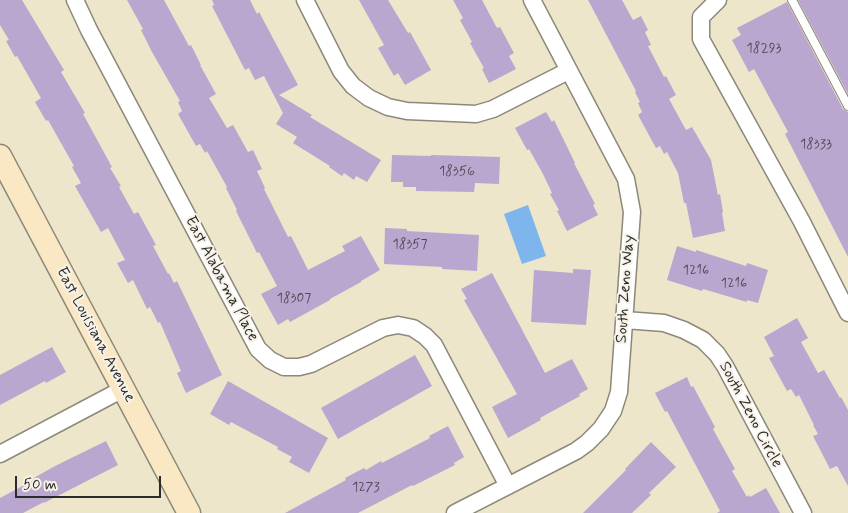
<!DOCTYPE html>
<style>
body{margin:0}
#map{position:relative;width:848px;height:513px;overflow:hidden;background:#ede6ca;font-family:Mynerve,sans-serif}
canvas{display:block}
.scale{position:absolute;left:15px;top:476px;width:146px;height:22px;box-sizing:border-box;border:2px solid #2b2b2b;border-top:0;padding-left:6px;font-size:15px;line-height:18px;white-space:nowrap;color:#2b2b2b;-webkit-text-stroke:4px #f7f3e8;paint-order:stroke}
</style>
<div id="map">
<canvas width="848" height="513"></canvas>
<div class="scale">50 m</div>
</div>
<script>
const g = document.querySelector('canvas').getContext('2d');
g.lineJoin = 'round';
function fillPath(path, color) { g.fillStyle = color; g.fill(path, 'evenodd'); }
const shape = rows => new Path2D(rows.map(r => 'M' + r).join(''));
function stroke(path, color, width, dash) { g.strokeStyle = color; g.lineWidth = width; g.lineCap = dash ? 'butt' : 'round'; g.setLineDash(dash || []); g.stroke(path); }
function label(font, color, halo, rows, align = 'center') {
  g.font = font + ' Mynerve,sans-serif'; g.lineWidth = 4; g.setLineDash([]); g.textBaseline = 'middle'; g.strokeStyle = halo; g.fillStyle = color; for (const [text, x, y, turn = 0] of rows) {
    g.save(); g.translate(x, y); g.rotate((+turn || 0) * Math.PI / 180); g.textAlign = isNaN(turn) ? turn : align; if (halo) g.strokeText(text, 0, 0); g.fillText(text, 0, 0); g.restore();
  }
}
fillPath(shape([
 [528,205,546,256,522,264,504,214]
]), '#7eb5ed');
fillPath(shape([
 [0,0,22,0,64,70,61,72,85,113,83,114,112,167,110,168,121,186,119,187,134,214,138,212,156,245,153,246,168,274,169,273,174,283,177,281,222,375,186,393,177,373,181,371,160,322,158,323,150,307,147,309,133,280,128,283,117,263,125,260,108,228,101,232,75,186,81,183,72,167,74,166,48,120,46,121,35,102,41,98,17,56,15,57,6,41,9,40,0,25],
 [127,0,164,0,189,46,191,45,201,65,200,65,216,94,209,98,227,128,233,125,248,152,253,150,262,169,257,171,265,188,264,189,288,237,291,236,308,270,345,251,342,246,361,236,380,270,361,281,361,282,330,299,330,300,290,322,288,319,278,325,261,294,277,286,259,252,257,253,236,211,237,210,226,188,227,187,207,151,205,153,200,144,196,146,178,114,182,111,178,102,180,101,152,52,141,30,143,29],
 [212,0,250,0,257,14,259,12,298,85,279,95,312,115,310,117,381,160,367,182,356,176,354,180,344,173,342,176,329,167,330,166,293,143,297,137,276,124,283,113,264,76,255,80,249,68,245,70,212,6,214,5],
 [359,0,388,0,408,33,410,32,431,70,405,85,398,73,394,76,378,48,384,45],
 [453,0,482,0,497,28,500,27,514,53,509,56,516,69,489,83,482,69,484,68,470,43,472,42,460,20,463,18],
 [588,0,622,0,633,20,641,16,648,30,645,32,651,45,648,46,664,77,666,76,676,95,669,99,686,130,692,127,711,160,718,195,720,194,723,212,722,213,725,231,693,238,686,203,684,203,678,173,667,152,664,154,660,146,656,148,638,115,642,112,638,103,640,102,635,92,636,91],
 [798,0,848,0,848,94],
 [787,2,843,109,848,112,848,257,785,134,788,132,754,69,749,72,732,40,741,35,737,28],
 [546,112,552,122,554,120,575,163,574,163,595,204,593,205,598,215,567,231,557,211,559,210,550,194,552,193,543,174,529,149,527,150,515,128],
 [392,155,431,156,431,155,500,157,499,184,475,183,474,192,416,191,416,187,403,187,403,182,391,182],
 [385,228,407,229,407,231,479,235,477,271,442,269,442,267,384,264],
 [677,246,696,252,696,250,746,266,747,263,768,270,758,303,747,300,747,302,703,289,702,291,667,280],
 [573,269,591,270,586,325,531,322,534,270,573,273],
 [492,273,545,373,572,359,588,389,579,394,580,396,540,418,541,420,508,438,492,407,517,394,464,300,467,299,461,289],
 [797,318,808,338,801,342,818,373,824,370,840,398,841,397,848,410,848,486,837,466,830,469,813,436,818,434,813,425,814,425,799,395,796,397,791,389,787,391,769,358,774,356,764,337],
 [52,347,66,372,46,383,45,381,0,405,0,375],
 [415,355,432,386,338,439,321,408],
 [687,377,691,387,693,386,715,427,713,429,735,469,732,471,747,497,749,495,750,497,766,488,780,513,717,513,720,511,667,411,665,412,655,393],
 [228,381,328,438,309,473,289,462,292,457,277,449,278,447,231,422,229,425,210,414],
 [448,426,464,457,454,463,455,465,413,486,412,485,358,513,285,513,346,480,345,478,364,468,366,470,381,461,382,463,430,438,429,436],
 [106,441,118,465,44,503,44,502,23,513,0,513,0,498,32,481,32,479,55,466],
 [651,442,676,467,649,493,651,495,632,513,583,513,626,470,625,469]
]), '#b9a7d0');
const lane = shape([
 [792,0,848,106]
]);
const street = shape([
 [75,0,89,30,258,349,270,360,284,367,299,367,311,364,383,328,398,325,413,328,425,336,434,345,508,486],
 [305,0,341,71,353,86,369,98,388,107,407,111,476,114,493,109,568,71],
 [718,0,701,17,701,39,802,222,848,313],
 [625,320,664,323,684,330,703,340,717,354,725,366,803,513],
 [0,454,123,389],
 [455,513,576,451,587,443,601,429,613,411,619,392,632,212,626,179,532,0]
]);
const secondary = shape([
 [0,156,189,513]
]);
stroke(lane, '#8c887a', 10);
stroke(street, '#8c887a', 19);
stroke(secondary, '#8c887a', 25);
stroke(lane, '#fff', 8);
stroke(street, '#fff', 16);
stroke(secondary, '#fae7c3', 22);
label('14px', '#4e4a54', null, [
 ["18293",764,49],
 ["18333",816,145],
 ["18356",457,172],
 ["18357",410,245],
 ["1216",696,271],
 ["1216",734,284],
 ["18307",294,299],
 ["1273",366,488]
]);
label('16px', '#2b2b2b', '#f7f3e8', [
 ["East Alabama Place",221,279,62],
 ["South Zeno Way",626,289,-86],
 ["East Louisiana Avenue",95,335,62],
 ["South Zeno Circle",750,415,62]
]);
</script>
